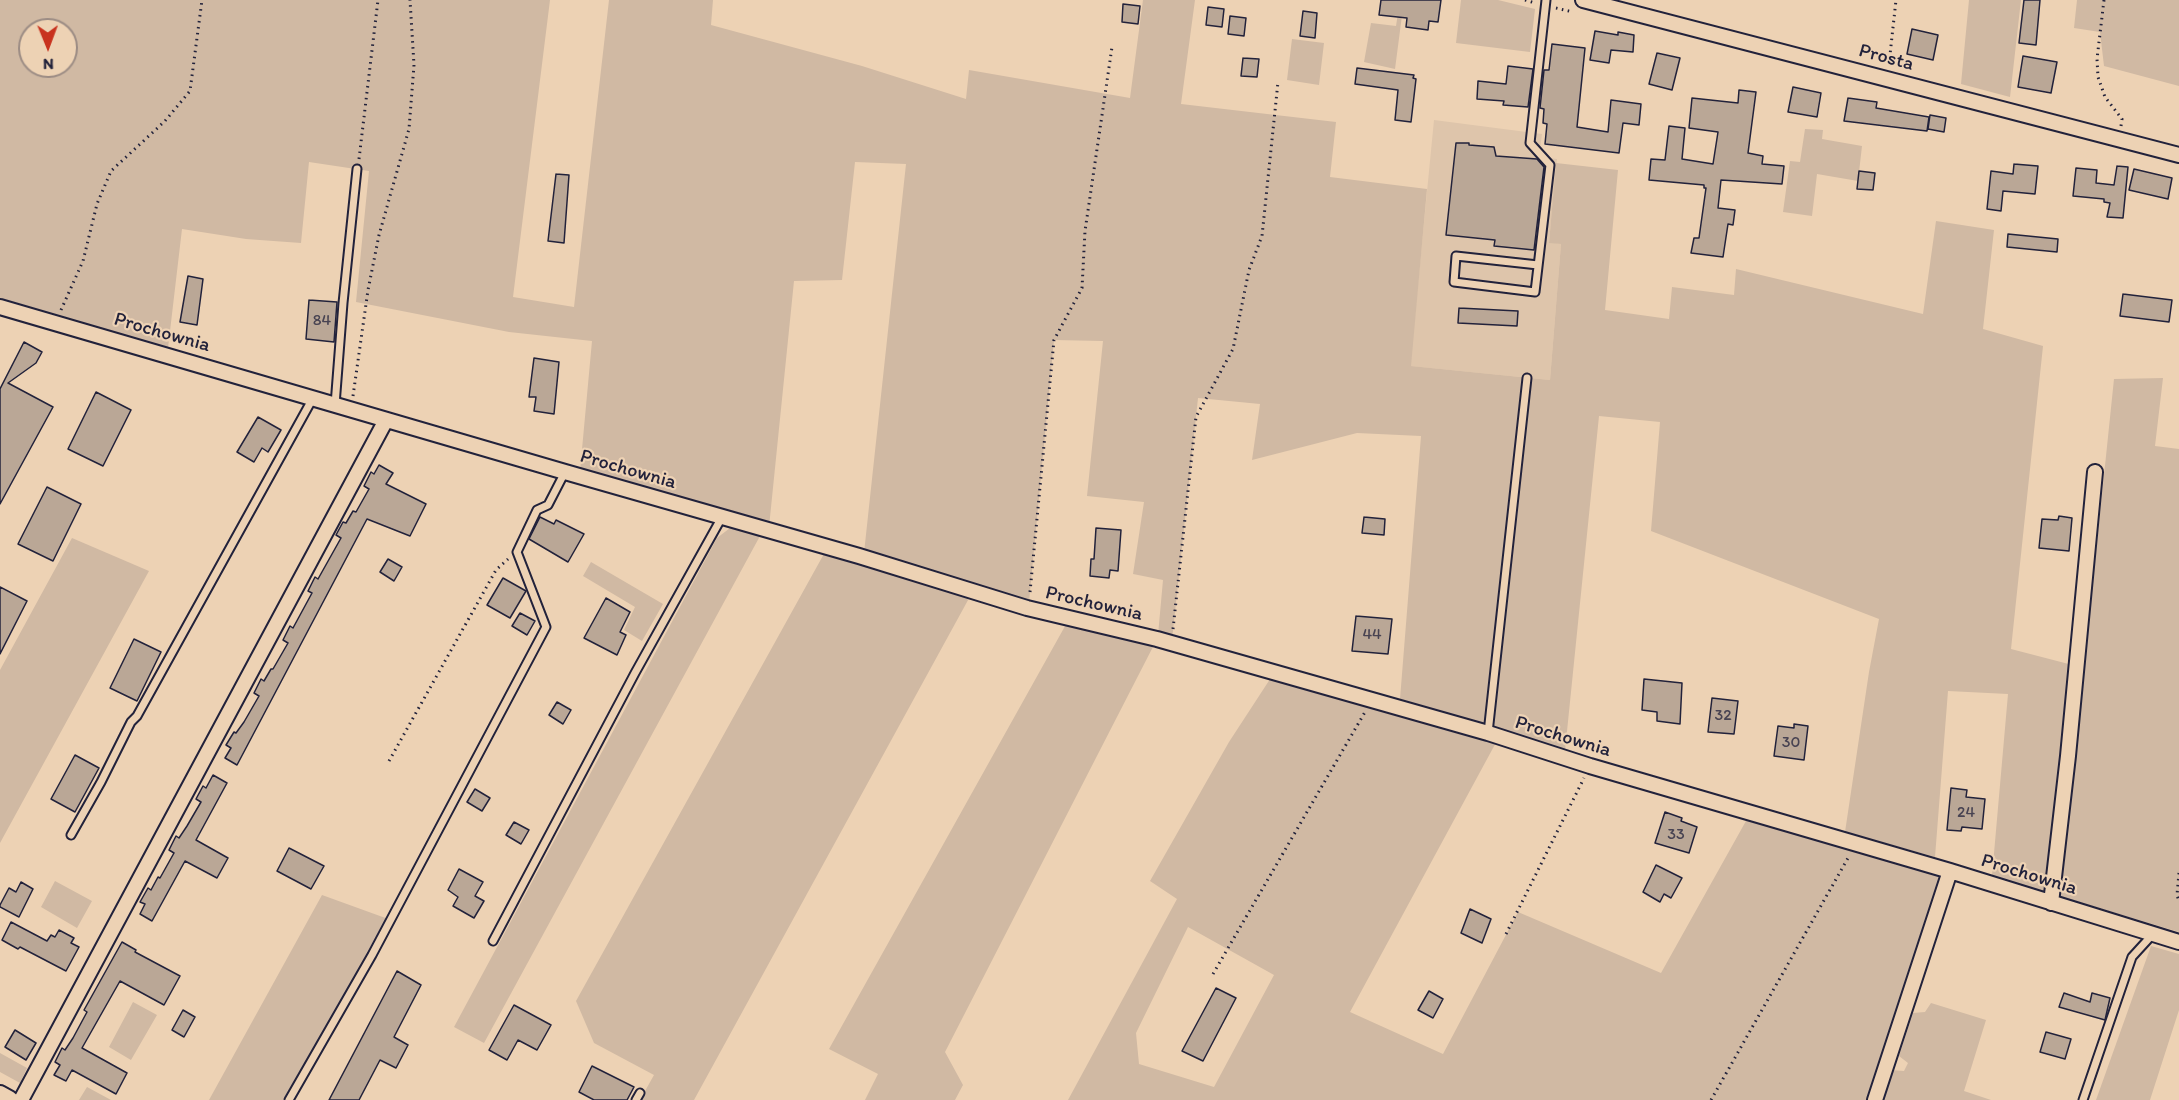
<!DOCTYPE html>
<style>
body{margin:0}
#map{position:relative;width:2179px;height:1100px;overflow:hidden;background:#edd2b4;font-family:Itim,sans-serif}
canvas{display:block}
.north{position:absolute;left:18px;top:18px;width:60px;height:60px;box-sizing:border-box;background:#edd2b4;border:2px solid #9c8c84;border-radius:50%;rotate:179deg;font-size:16px;font-weight:700;line-height:24px;text-align:center;color:#22223b}
.north::after{content:'';display:block;margin:auto;width:21px;height:27px;background:#c8321e;clip-path:polygon(50% 0,100% 100%,50% 72%,0 100%)}
</style>
<div id="map">
<canvas width="2179" height="1100"></canvas>
<div class="north">N</div>
</div>
<script>
const g = document.querySelector('canvas').getContext('2d');
g.lineJoin = 'round';
function fillPath(path, color) { g.fillStyle = color; g.fill(path, 'evenodd'); }
const shape = rows => new Path2D(rows.map(r => 'M' + r).join(''));
function stroke(path, color, width, dash) { g.strokeStyle = color; g.lineWidth = width; g.lineCap = dash ? 'butt' : 'round'; g.setLineDash(dash || []); g.stroke(path); }
function label(font, color, halo, rows, align = 'center') {
  g.font = font + ' Itim,sans-serif'; g.lineWidth = 4.5; g.setLineDash([]); g.textBaseline = 'middle'; g.strokeStyle = halo; g.fillStyle = color; for (const [text, x, y, turn = 0] of rows) {
    g.save(); g.translate(x, y); g.rotate((+turn || 0) * Math.PI / 180); g.textAlign = isNaN(turn) ? turn : align; if (halo) g.strokeText(text, 0, 0); g.fillText(text, 0, 0); g.restore();
  }
}
fillPath(shape([
 [1434,120,1542,134,1539,157,1557,159,1549,242,1561,244,1550,380,1410,366]
]), '#dec5ab');
fillPath(shape([
 [0,0,550,0,513,297,574,307,609,0,713,0,711,25,862,66,966,99,969,70,1130,98,1143,0,1195,0,1181,104,1336,122,1330,177,1427,189,1411,366,1550,380,1561,244,1549,243,1556,163,1618,170,1605,310,1669,319,1672,287,1734,295,1736,269,1923,314,1936,221,1994,230,1983,329,2043,346,2011,649,2084,668,2114,379,2163,378,2155,446,2179,449,2179,932,1992,876,2008,694,1948,691,1935,857,1845,832,1869,672,1879,619,1651,531,1660,422,1599,416,1565,751,1400,699,1421,436,1357,433,1252,460,1260,404,1198,398,1172,640,1158,635,1163,580,1133,574,1144,502,1087,496,1103,341,1054,340,1029,602,864,553,906,164,855,162,842,280,794,281,769,527,580,471,592,341,509,332,356,302,369,171,309,162,301,243,246,239,182,229,168,348,0,298],
 [30,30,66,30,66,66,30,66],
 [1400,0,1404,0,1395,69,1364,62,1371,23,1396,26],
 [1461,0,1498,0,1535,9,1530,52,1456,43],
 [1969,0,2021,0,2010,97,1961,84],
 [2077,0,2179,0,2179,86,2104,66,2100,32,2074,28],
 [1292,39,1324,43,1319,85,1287,80],
 [1805,129,1823,130,1822,139,1862,146,1858,181,1817,174,1812,216,1783,212,1790,161,1800,162],
 [730,528,760,536,484,1043,454,1027,717,538],
 [72,538,149,571,0,843,0,670],
 [825,552,973,591,694,1100,640,1100,654,1075,594,1043,576,1001],
 [591,562,663,604,642,641,624,630,635,607,583,576],
 [1069,619,1157,639,945,1052,963,1085,955,1100,865,1100,878,1074,829,1049],
 [1274,673,1499,737,1350,1012,1443,1054,1518,912,1661,973,1751,812,1950,871,1875,1100,1068,1100,1177,899,1150,881,1229,742],
 [1188,927,1274,975,1214,1087,1139,1064,1136,1033],
 [55,881,92,901,77,928,41,907],
 [322,895,391,920,372,955,364,962,283,1100,209,1100],
 [2151,946,2179,954,2179,1010,2150,1100,2096,1100],
 [133,1002,157,1015,131,1060,109,1047],
 [1931,1003,1986,1020,1964,1091,1991,1100,1883,1100,1891,1070,1904,1071,1908,1063,1899,1056,1913,1013,1925,1012],
 [0,1053,27,1068,20,1083,0,1072],
 [87,1087,111,1100,79,1100]
]), '#d0b9a3');
const building = shape([
 [1381,0,1441,0,1438,22,1429,21,1428,30,1406,27,1407,18,1379,15,1381,0],
 [2024,0,2040,0,2036,45,2019,43,2024,0],
 [1123,4,1140,6,1138,24,1122,22,1123,4],
 [1208,7,1224,9,1222,27,1206,25,1208,7],
 [1303,11,1317,13,1315,38,1300,36,1303,11],
 [1230,16,1246,18,1244,36,1228,34,1230,16],
 [1912,29,1938,35,1933,60,1907,54,1912,29],
 [1595,31,1618,35,1618,32,1634,35,1633,52,1611,50,1609,63,1590,60,1595,31],
 [1552,44,1585,48,1577,127,1608,132,1611,100,1641,104,1639,125,1623,123,1619,153,1545,144,1547,124,1543,123,1544,109,1540,108,1544,70,1549,70,1552,44],
 [1657,53,1680,58,1672,90,1649,84,1657,53],
 [2023,56,2057,62,2051,93,2018,87,2023,56],
 [1243,58,1259,59,1257,77,1241,76,1243,58],
 [1508,66,1533,69,1528,107,1503,105,1504,101,1477,99,1478,81,1506,84,1508,66],
 [1357,68,1414,75,1413,78,1416,79,1411,122,1395,120,1398,90,1355,84,1357,68],
 [1793,87,1821,93,1817,117,1788,112,1793,87],
 [1739,90,1756,92,1748,153,1763,156,1762,164,1784,166,1782,184,1721,180,1718,208,1735,210,1733,225,1728,224,1723,257,1691,253,1694,238,1699,238,1706,188,1704,188,1704,185,1649,180,1651,159,1665,160,1669,126,1685,128,1682,159,1713,164,1718,132,1689,128,1692,98,1738,103,1739,90],
 [1848,98,1877,102,1876,108,1929,117,1927,131,1844,121,1848,98],
 [1930,115,1946,118,1944,132,1928,129,1930,115],
 [1456,143,1469,143,1469,145,1494,147,1496,156,1537,159,1544,167,1534,250,1494,246,1495,240,1446,235,1456,143],
 [2014,164,2038,166,2035,194,2003,191,2001,211,1987,209,1991,171,2013,174,2014,164],
 [2117,166,2128,167,2123,218,2107,217,2110,203,2104,202,2104,199,2073,196,2076,168,2097,170,2096,183,2114,185,2117,166],
 [2134,169,2172,178,2168,199,2129,190,2134,169],
 [1859,171,1875,173,1873,190,1857,189,1859,171],
 [556,174,569,175,564,243,548,241,556,174],
 [2008,234,2058,239,2057,252,2007,247,2008,234],
 [188,276,203,279,197,325,180,322,188,276],
 [2123,294,2172,300,2169,322,2120,316,2123,294],
 [309,300,337,302,334,342,306,339,309,300],
 [1459,308,1518,311,1517,326,1458,323,1459,308],
 [24,342,42,352,36,363,8,383,53,407,0,504,0,389,24,342],
 [534,358,559,362,554,414,534,411,536,397,529,397,534,358],
 [96,392,131,410,103,466,68,449,96,392],
 [258,417,281,430,268,452,262,448,254,462,237,452,258,417],
 [379,465,393,473,386,484,426,504,410,536,367,519,237,765,225,758,231,748,226,745,234,732,236,733,244,722,259,696,254,693,261,679,264,681,271,669,273,669,288,643,283,640,290,626,293,628,312,593,308,591,315,577,318,579,341,538,336,535,343,522,346,523,353,511,356,512,369,489,364,486,371,472,374,474,379,465],
 [47,487,81,504,53,561,18,544,47,487],
 [2059,516,2072,518,2069,551,2039,548,2042,519,2058,520,2059,516],
 [540,517,554,524,556,520,584,534,568,562,529,539,540,517],
 [1364,517,1385,519,1384,535,1362,533,1364,517],
 [1096,528,1121,530,1118,571,1110,570,1109,578,1090,576,1091,559,1094,559,1096,528],
 [388,559,402,567,394,581,380,572,388,559],
 [503,578,526,591,510,618,487,605,503,578],
 [0,587,27,601,0,654,0,587],
 [606,598,630,612,620,632,626,635,617,655,584,638,606,598],
 [520,613,535,621,527,635,512,626,520,613],
 [1356,616,1392,619,1388,654,1352,651,1356,616],
 [134,639,161,652,137,701,110,688,134,639],
 [1644,679,1682,683,1680,724,1657,721,1657,712,1642,710,1644,679],
 [1712,698,1738,701,1734,734,1708,732,1712,698],
 [557,702,571,710,563,724,549,715,557,702],
 [1794,724,1808,726,1804,760,1774,756,1778,726,1794,728,1794,724],
 [75,755,99,768,75,812,51,799,75,755],
 [213,775,227,783,196,840,228,858,217,878,185,861,152,921,140,914,145,904,140,902,148,888,151,890,158,877,160,878,174,853,169,850,176,836,179,838,187,826,201,802,196,799,203,786,206,788,213,775],
 [1951,788,1967,790,1966,797,1985,799,1982,829,1962,827,1961,831,1947,830,1951,788],
 [475,789,490,798,482,811,467,802,475,789],
 [1665,812,1682,818,1681,821,1697,827,1689,853,1655,843,1665,812],
 [514,822,529,830,521,844,506,835,514,822],
 [289,848,324,866,311,889,277,871,289,848],
 [1656,865,1682,878,1671,898,1664,894,1660,902,1643,892,1656,865],
 [459,869,483,882,475,896,484,901,474,918,453,906,458,897,448,890,459,869],
 [21,882,33,889,19,917,0,907,0,905,9,888,16,892,21,882],
 [1470,909,1491,919,1482,943,1461,933,1470,909],
 [11,922,47,941,51,935,55,937,59,930,74,938,71,943,79,947,66,971,20,947,18,949,2,940,11,922],
 [122,942,136,950,135,952,180,976,164,1005,120,981,82,1048,127,1073,116,1094,72,1070,66,1081,54,1075,60,1065,55,1062,62,1048,65,1050,73,1038,87,1012,84,1010,122,942],
 [397,971,421,985,394,1037,408,1045,396,1068,380,1060,359,1100,329,1100,397,971],
 [1216,988,1236,998,1203,1061,1182,1051,1216,988],
 [1429,991,1443,999,1433,1018,1418,1010,1429,991],
 [2064,993,2090,1002,2092,993,2110,998,2105,1020,2059,1007,2064,993],
 [514,1005,551,1025,537,1050,518,1040,507,1060,489,1050,514,1005],
 [183,1010,195,1017,184,1037,172,1030,183,1010],
 [15,1030,36,1043,26,1060,5,1047,15,1030],
 [2046,1032,2071,1039,2065,1059,2040,1052,2046,1032],
 [592,1066,634,1087,627,1100,594,1100,579,1092,592,1066]
]);
fillPath(building, '#baa796');
stroke(building, '#22223b', 1.5);
const service = shape([
 [1538,265,1456,256,1454,282,1535,292,1550,165,1530,143,1546,0],
 [335,405,343,303,357,169],
 [1488,733,1527,378],
 [71,835,101,782,131,722,137,716,313,398],
 [493,941,635,673,722,517],
 [289,1100,372,955,546,627,517,552,537,510,548,505,565,472],
 [636,1100,640,1093],
 [2083,1100,2132,957,2153,934]
]);
const minor = shape([
 [1583,0,2179,155],
 [0,307,565,472,859,556,1027,608,1157,639,1488,733,1590,766,1950,871,2179,942],
 [2051,903,2068,756,2095,472],
 [21,1100,386,420],
 [1875,1100,1950,871]
]);
const tertiary = shape([
 [0,1095,9,1100]
]);
stroke(service, '#22223b', 11);
stroke(minor, '#22223b', 18);
stroke(tertiary, '#22223b', 22);
stroke(shape([
 [1525,0,1535,3],
 [2104,0,2097,59,2098,77,2105,97,2122,119,2121,126],
 [1556,8,1573,12],
 [1889,64,1896,0],
 [359,159,378,0],
 [61,310,83,261,97,204,111,171,165,121,190,91,202,0],
 [353,396,368,290,379,235,409,129,414,65,410,0],
 [1030,592,1054,340,1082,288,1085,231,1112,47],
 [1173,629,1196,417,1233,349,1249,270,1262,236,1278,82],
 [389,761,496,570,508,559],
 [2179,873,2177,895,2179,901],
 [1506,934,1584,778],
 [1213,974,1365,712],
 [1711,1100,1848,858]
]), '#22223b', 3, [1.5, 4.5]);
stroke(service, '#edd2b4', 7);
stroke(minor, '#edd2b4', 14);
stroke(tertiary, '#edd2b4', 18);
label('16px', '#484352', null, [
 ["84",322,321],
 ["44",1372,635],
 ["32",1723,716],
 ["30",1791,743],
 ["24",1966,813],
 ["33",1676,835]
]);
label('20px', '#22223b', '#edd2b4', [
 ["Prosta",1886,58,15],
 ["Prochownia",162,333,16],
 ["Prochownia",628,470,16],
 ["Prochownia",1094,604,13],
 ["Prochownia",1563,737,17],
 ["Prochownia",2029,875,17]
]);
</script>
